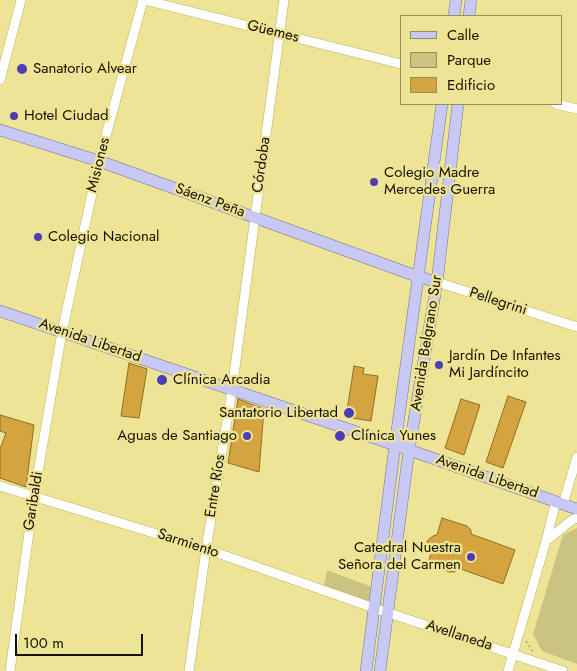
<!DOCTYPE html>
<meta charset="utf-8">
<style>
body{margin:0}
#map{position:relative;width:577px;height:671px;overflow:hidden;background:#eee495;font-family:Jost,sans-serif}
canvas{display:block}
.legend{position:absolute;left:400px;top:15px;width:162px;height:90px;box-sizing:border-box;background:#eee495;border:1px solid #979059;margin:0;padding:6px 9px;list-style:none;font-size:15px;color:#151200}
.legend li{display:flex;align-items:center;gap:10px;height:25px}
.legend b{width:25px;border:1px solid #979059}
.scale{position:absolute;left:15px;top:634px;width:128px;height:22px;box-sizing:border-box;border:2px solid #151200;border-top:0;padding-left:6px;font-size:15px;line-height:18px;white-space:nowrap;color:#151200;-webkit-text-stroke:4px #eee495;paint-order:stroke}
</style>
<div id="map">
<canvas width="577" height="671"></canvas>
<ul class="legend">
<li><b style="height:6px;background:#c7c8f4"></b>Calle</li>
<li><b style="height:14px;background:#cac381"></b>Parque</li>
<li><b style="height:14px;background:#d4a441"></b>Edificio</li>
</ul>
<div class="scale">100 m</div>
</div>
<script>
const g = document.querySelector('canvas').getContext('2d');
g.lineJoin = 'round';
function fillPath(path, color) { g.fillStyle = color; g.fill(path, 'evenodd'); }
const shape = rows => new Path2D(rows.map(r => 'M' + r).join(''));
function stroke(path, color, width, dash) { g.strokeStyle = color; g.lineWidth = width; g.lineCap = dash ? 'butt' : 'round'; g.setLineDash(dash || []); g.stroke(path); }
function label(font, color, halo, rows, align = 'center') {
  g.font = font + ' Jost,sans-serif'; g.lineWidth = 4.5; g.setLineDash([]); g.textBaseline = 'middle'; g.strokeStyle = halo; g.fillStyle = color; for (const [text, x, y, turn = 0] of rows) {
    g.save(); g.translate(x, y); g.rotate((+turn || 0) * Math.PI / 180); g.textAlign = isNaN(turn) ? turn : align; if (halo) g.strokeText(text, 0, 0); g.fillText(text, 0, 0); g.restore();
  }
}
fillPath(shape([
 [577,528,577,664,542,651,533,634,563,535],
 [327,570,372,587,369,605,323,590]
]), '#cac381');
const building = shape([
 [129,363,147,369,139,418,121,416,129,363],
 [354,366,364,368,363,374,378,376,371,421,346,417,354,366],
 [508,396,526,402,503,468,486,462,508,396],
 [238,399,264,409,259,472,228,463,238,399],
 [461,399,480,405,464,455,445,448,461,399],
 [0,415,34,425,26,487,0,478,0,449,6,433,0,431,0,415],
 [442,518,467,526,471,530,471,534,515,550,503,584,458,568,455,572,449,572,445,570,443,568,428,564,432,549,428,546,427,541,433,536,437,535,442,518]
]);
fillPath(building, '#d4a441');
stroke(building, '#906d22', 1);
const minor = shape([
 [144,0,401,64],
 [0,80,21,0],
 [556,104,577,109],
 [437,282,577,327],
 [0,486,206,549,374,608,563,671],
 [563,504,577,457],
 [546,541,562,528,572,520,577,518],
 [10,671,34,496,62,332,99,161,143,0],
 [189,671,206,549,232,390,284,0],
 [508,671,546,541,556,501]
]);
const major = shape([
 [454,16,456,0],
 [469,16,471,0],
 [0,130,99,161,419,277,437,282],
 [0,311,395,445,577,509],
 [366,671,395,445,442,104],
 [380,671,409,450,437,282,458,104]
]);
stroke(minor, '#bcb365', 10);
stroke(major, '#717199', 12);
stroke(shape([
 [526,641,533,652]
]), '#8d8652', 1, [2.5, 2.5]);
stroke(minor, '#fff', 9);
stroke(major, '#c7c8f4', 11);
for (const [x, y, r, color] of [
 [22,69,6,"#4c3db4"],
 [14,116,5,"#4c3db4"],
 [374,182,5,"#4c3db4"],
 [38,237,5,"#4c3db4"],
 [439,365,5,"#4c3db4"],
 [162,380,6,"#4c3db4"],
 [349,413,6,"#4c3db4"],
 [247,436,5,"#4c3db4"],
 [340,436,6,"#4c3db4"],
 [471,557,5,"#4c3db4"]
]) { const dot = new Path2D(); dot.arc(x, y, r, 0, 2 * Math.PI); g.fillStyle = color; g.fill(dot); stroke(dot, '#eee495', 2); }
label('15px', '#151200', '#eee495', [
 ["Güemes",273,32,14],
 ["Misiones",99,165,-76],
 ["Córdoba",262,165,-82],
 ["Sáenz Peña",210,201,20],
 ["Pellegrini",498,302,18],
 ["Avenida Libertad",90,341,19],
 ["Avenida Belgrano Sur",427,343,-81],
 ["Avenida Libertad",487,477,19],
 ["Entre Ríos",216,486,-81],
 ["Garibaldi",34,501,-81],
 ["Sarmiento",188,544,18],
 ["Avellaneda",459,636,18]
]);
label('15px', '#151200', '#eee495', [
 ["Sanatorio Alvear",33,69],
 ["Hotel Ciudad",24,116],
 ["Colegio Madre",384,173],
 ["Mercedes Guerra",384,190],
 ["Colegio Nacional",48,237],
 ["Jardín De Infantes",449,356],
 ["Mi Jardíncito",449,373],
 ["Clínica Arcadia",173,380],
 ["Santatorio Libertad",338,413,"right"],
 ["Aguas de Santiago",237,436,"right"],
 ["Clínica Yunes",351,436],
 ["Catedral Nuestra",461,548,"right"],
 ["Señora del Carmen",461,565,"right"]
], 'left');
</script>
